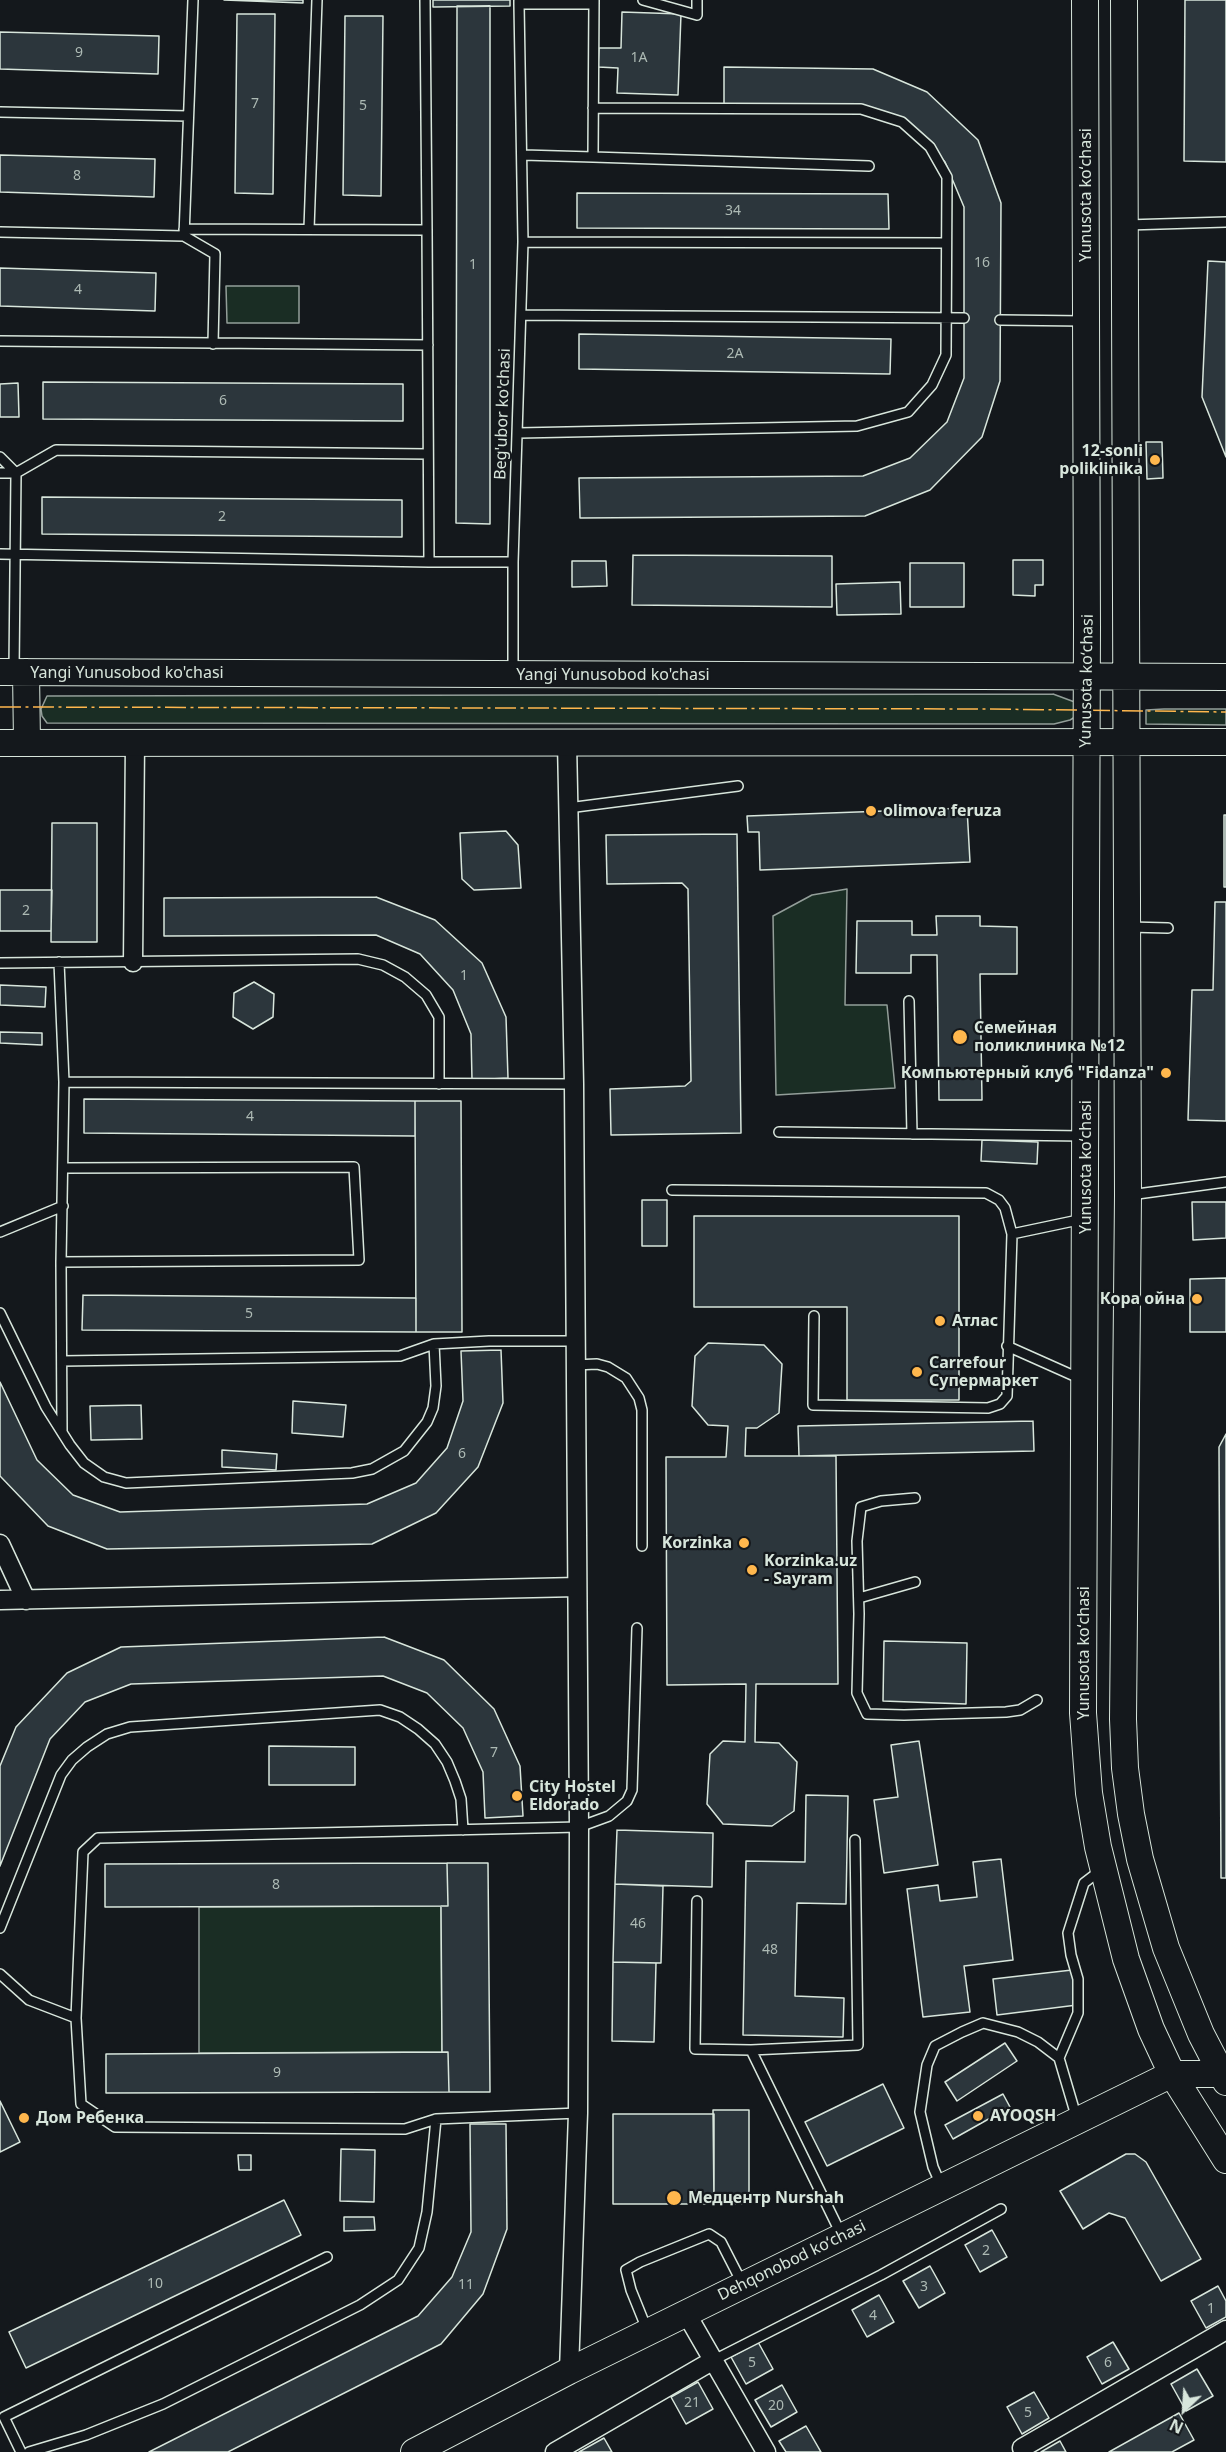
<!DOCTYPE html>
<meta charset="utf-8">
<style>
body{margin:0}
#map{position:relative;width:1226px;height:2452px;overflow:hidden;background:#14181c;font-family:"Noto Sans",sans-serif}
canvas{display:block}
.north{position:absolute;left:1154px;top:2380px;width:60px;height:60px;-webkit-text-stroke:4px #14181c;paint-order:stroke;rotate:205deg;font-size:16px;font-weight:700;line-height:24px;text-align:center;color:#d8e6dc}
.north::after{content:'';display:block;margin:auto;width:21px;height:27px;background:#d8e6dc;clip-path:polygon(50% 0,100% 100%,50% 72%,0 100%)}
</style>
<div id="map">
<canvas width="1226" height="2452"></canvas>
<div class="north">N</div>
</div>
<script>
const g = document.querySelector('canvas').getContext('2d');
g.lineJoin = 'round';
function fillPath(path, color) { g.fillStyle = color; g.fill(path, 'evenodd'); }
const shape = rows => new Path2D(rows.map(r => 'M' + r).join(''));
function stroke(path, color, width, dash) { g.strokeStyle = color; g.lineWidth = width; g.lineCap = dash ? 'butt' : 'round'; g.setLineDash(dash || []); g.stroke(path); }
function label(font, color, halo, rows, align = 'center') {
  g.font = font + ' "Noto Sans",sans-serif'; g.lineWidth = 4.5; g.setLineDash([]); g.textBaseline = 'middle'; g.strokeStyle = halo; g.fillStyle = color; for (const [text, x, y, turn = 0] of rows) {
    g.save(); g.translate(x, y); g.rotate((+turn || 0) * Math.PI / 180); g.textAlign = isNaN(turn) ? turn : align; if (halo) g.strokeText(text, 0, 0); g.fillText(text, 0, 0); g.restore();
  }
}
const green = shape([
 [226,286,299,286,299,323,227,323,226,286],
 [1053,694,1080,704,1080,714,1070,720,1054,724,47,723,42,716,41,709,47,696,1053,694],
 [1164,709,1226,709,1226,725,1146,724,1146,710,1164,709],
 [847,889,845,1005,887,1005,895,1088,776,1095,773,916,812,895,847,889],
 [441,1906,442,2052,199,2053,199,1907,441,1906]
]);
fillPath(green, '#1a2d24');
stroke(green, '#939e99', 1.5);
const building = shape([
 [224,0,303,0,303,3,224,0],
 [433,0,510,0,510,6,433,7,433,0],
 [1185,0,1226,0,1226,162,1184,161,1185,0],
 [457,6,490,6,490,524,456,523,457,6],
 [622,12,681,14,678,95,617,93,618,68,598,67,599,48,621,48,622,12],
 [237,14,275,14,273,194,235,193,237,14],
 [345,16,383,16,381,196,343,195,345,16],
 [0,32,159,36,158,74,0,69,0,32],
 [724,67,873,69,927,92,978,140,1001,203,1000,381,982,437,930,490,865,516,580,518,579,478,863,476,910,458,947,422,964,378,964,207,945,162,912,125,866,108,724,106,724,67],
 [0,155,155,159,154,197,0,192,0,155],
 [577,193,888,194,889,229,577,228,577,193],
 [1208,261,1226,262,1226,457,1202,397,1208,261],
 [0,268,156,273,155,311,0,306,0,268],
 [579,334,891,339,890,374,579,369,579,334],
 [43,382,403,384,403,421,43,419,43,382],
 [18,383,19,417,0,417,0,384,18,383],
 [1146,442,1162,442,1163,478,1147,479,1146,442],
 [42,497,402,500,402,537,42,534,42,497],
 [633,555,832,556,832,607,632,605,633,555],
 [1013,560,1043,560,1043,585,1035,585,1035,596,1013,595,1013,560],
 [572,561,606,561,607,586,572,587,572,561],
 [910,563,964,563,964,607,910,607,910,563],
 [900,582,901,614,837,615,836,584,900,582],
 [967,808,970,862,760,870,759,832,748,832,747,816,967,808],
 [1224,815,1226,815,1226,887,1224,887,1224,815],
 [52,823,97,823,97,942,51,942,52,823],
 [506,831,518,845,521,888,474,890,462,879,460,833,506,831],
 [737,834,741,1133,611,1135,610,1089,685,1086,691,1081,688,889,682,883,607,884,606,835,737,834],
 [0,890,52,890,51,931,0,931,0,890],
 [376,897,435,920,482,963,506,1017,508,1078,472,1080,471,1034,453,990,420,954,376,935,164,936,164,898,376,897],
 [1215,902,1226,902,1226,1121,1188,1120,1192,990,1213,990,1215,902],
 [936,916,980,916,980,926,1017,927,1017,974,980,974,982,1100,939,1100,937,955,911,955,911,973,856,973,857,921,912,921,912,935,937,935,936,916],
 [254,982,274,994,273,1017,253,1029,233,1017,234,993,254,982],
 [0,985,46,987,45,1007,0,1005,0,985],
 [0,1032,42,1033,42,1045,0,1043,0,1032],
 [84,1099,415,1101,415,1136,84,1133,84,1099],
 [415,1101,461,1101,462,1332,416,1332,415,1101],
 [982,1140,1038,1142,1037,1164,981,1161,982,1140],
 [642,1200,667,1200,667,1246,642,1246,642,1200],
 [1192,1202,1226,1202,1226,1238,1193,1240,1192,1202],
 [694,1216,959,1216,959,1400,847,1400,847,1307,694,1307,694,1216],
 [1226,1278,1226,1332,1190,1332,1190,1279,1226,1278],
 [83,1295,416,1298,416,1332,82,1330,83,1295],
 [708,1343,764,1345,782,1364,779,1413,757,1428,746,1428,745,1456,836,1456,838,1684,756,1684,755,1742,779,1743,797,1762,794,1811,772,1826,723,1824,707,1804,710,1754,723,1741,745,1742,746,1684,667,1685,666,1457,726,1457,728,1426,708,1425,692,1406,695,1356,708,1343],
 [501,1350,503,1403,478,1467,436,1513,372,1544,107,1549,48,1526,0,1476,0,1382,37,1460,73,1495,120,1512,367,1504,416,1483,447,1448,463,1401,461,1351,501,1350],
 [293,1401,346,1405,343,1437,292,1433,293,1401],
 [141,1405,142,1439,91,1440,90,1406,141,1405],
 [1033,1421,1034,1451,799,1456,798,1426,1033,1421],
 [1226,1434,1226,1878,1221,1878,1219,1447,1226,1434],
 [222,1450,277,1454,276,1470,222,1467,222,1450],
 [384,1637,444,1660,494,1709,520,1766,523,1816,485,1818,483,1772,463,1728,427,1693,383,1676,131,1684,85,1702,50,1739,0,1866,0,1766,16,1727,67,1673,121,1647,384,1637],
 [884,1641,967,1643,966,1704,883,1701,884,1641],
 [919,1741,938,1865,884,1873,874,1800,898,1797,891,1745,919,1741],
 [269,1746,355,1747,355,1785,269,1785,269,1746],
 [806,1795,848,1796,846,1904,797,1903,795,1996,844,1998,843,2037,743,2035,746,1861,805,1862,806,1795],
 [617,1830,713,1833,712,1887,615,1884,617,1830],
 [1001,1859,1013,1960,964,1966,970,2012,923,2017,907,1889,938,1885,940,1901,977,1897,973,1862,1001,1859],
 [447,1863,448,1906,105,1907,105,1864,447,1863],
 [447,1863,488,1863,490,2092,449,2092,448,2052,442,2052,441,1906,448,1906,447,1863],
 [615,1884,663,1886,661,1963,613,1962,615,1884],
 [613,1962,656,1963,654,2042,612,2041,613,1962],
 [1072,1970,1077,2005,997,2015,993,1979,1072,1970],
 [1005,2043,1017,2061,957,2101,945,2082,1005,2043],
 [448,2052,449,2092,106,2093,106,2054,448,2052],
 [883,2084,904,2128,827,2166,805,2122,883,2084],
 [1003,2094,1010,2107,953,2139,945,2125,1003,2094],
 [0,2101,20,2142,0,2152,0,2101],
 [713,2110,749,2110,749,2204,714,2204,713,2110],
 [613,2114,714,2114,714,2204,613,2204,613,2114],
 [470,2124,506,2124,507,2229,483,2294,441,2344,228,2452,149,2452,418,2316,452,2277,471,2232,470,2124],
 [341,2149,375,2150,374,2202,340,2201,341,2149],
 [1126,2154,1135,2154,1146,2162,1201,2259,1161,2281,1125,2218,1109,2213,1083,2229,1060,2191,1126,2154],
 [238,2155,251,2155,251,2170,239,2170,238,2155],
 [284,2200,301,2235,26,2368,9,2332,284,2200],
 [344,2217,374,2217,375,2230,344,2231,344,2217],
 [992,2230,1007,2257,980,2272,965,2245,992,2230],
 [930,2266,945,2293,919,2308,903,2281,930,2266],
 [1218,2286,1226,2301,1226,2317,1206,2328,1191,2301,1218,2286],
 [879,2295,894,2322,867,2337,852,2310,879,2295],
 [758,2342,773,2369,746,2384,731,2357,758,2342],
 [1113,2342,1129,2369,1102,2384,1087,2357,1113,2342],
 [1197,2369,1213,2396,1186,2411,1171,2384,1197,2369],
 [698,2382,713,2409,686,2424,671,2397,698,2382],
 [782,2385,797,2412,771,2427,755,2400,782,2385],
 [1034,2392,1049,2418,1022,2434,1007,2407,1034,2392],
 [1179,2413,1194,2440,1172,2452,1109,2452,1179,2413],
 [806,2426,821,2452,786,2452,779,2441,806,2426],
 [604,2438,612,2452,579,2452,604,2438],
 [1060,2441,1066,2452,1041,2452,1060,2441]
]);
fillPath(building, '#2c363c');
stroke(building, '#d8e6dc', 1.5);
const lane = shape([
 [193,0,184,236,215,254,213,344],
 [643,0,697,15,697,0],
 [519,1,519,4,594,4],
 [0,112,188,116],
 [523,155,593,157,594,0],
 [593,157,869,166],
 [1127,225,1226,222],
 [184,229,427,230,425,0],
 [309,229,317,0],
 [427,230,429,562,513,562],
 [0,232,184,236],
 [523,242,946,243],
 [521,315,964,318],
 [1000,320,1084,321],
 [0,341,428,345],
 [519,433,857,426,908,412,932,385,946,355,947,177,930,147,902,122,861,109,593,108],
 [0,457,16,473,14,670],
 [0,473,16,473,56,450,428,454],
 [0,554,429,562],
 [513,674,513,562,523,242,519,4],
 [568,808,738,786],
 [1129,927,1168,928],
 [59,962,64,1082,574,1084],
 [0,963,358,959,383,965,405,977,426,995,439,1017,439,1084],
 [909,1001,912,1134],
 [779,1132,1084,1136],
 [672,1190,986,1193,999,1200,1005,1208,1012,1234,1007,1396,1000,1404,988,1408,813,1405,814,1316],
 [1130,1195,1226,1182],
 [0,1232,63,1206],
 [1012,1234,1083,1219],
 [61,1262,359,1260,354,1167,64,1168],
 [0,1313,46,1407,70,1445,84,1463,104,1477,126,1483,352,1473,372,1469,404,1451,427,1422,433,1408,436,1386,434,1344],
 [1007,1346,1081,1379],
 [62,1361,400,1356,434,1344,489,1341,574,1341],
 [574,1365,597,1364,608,1367,626,1378,639,1398,642,1410,642,1546],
 [62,1431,61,1262,64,1082],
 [915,1498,881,1501,861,1507,857,1541,859,1614,857,1693,867,1714,904,1715,1006,1712,1020,1710,1037,1700],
 [859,1598,915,1582],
 [697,1901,695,2049,751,2050],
 [0,1928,61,1775,72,1760,87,1747,107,1734,130,1727,380,1710,400,1717,418,1729,435,1744,447,1762,455,1781,461,1799,463,1830],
 [0,1974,29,2000,76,2018,81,2104,115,2127,405,2129,436,2119],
 [76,2018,83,1852,98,1838,579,1827,609,1816,627,1801,632,1790,637,1628],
 [1059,2058,1078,2013,1078,1979,1071,1955,1068,1933,1084,1883,1101,1870],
 [941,2185,933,2167,920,2112,927,2065,935,2046,962,2032,983,2023,1018,2032,1038,2042,1059,2058,1077,2119],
 [841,2234,751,2050,858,2045,855,1840],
 [648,2332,631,2290,626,2270,640,2262,709,2234,721,2242,742,2283],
 [712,2361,881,2275,1001,2209],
 [21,2452,4,2417,327,2257],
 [29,2452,86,2435,163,2404,360,2305,398,2280,419,2248,427,2212,436,2119,578,2113]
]);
const street = shape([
 [567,742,574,1084,579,1827,578,2113,569,2371],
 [133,962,135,742],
 [0,1544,26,1600],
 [0,1600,577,1587],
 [686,2313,766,2452],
 [1022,2448,1226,2330],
 [555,2452,712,2361]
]);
const secondary = shape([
 [1085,0,1087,626,1083,1713,1089,1793,1098,1847,1126,1959,1151,2029,1172,2074,1226,2160],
 [1124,0,1128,1195,1123,1719,1125,1768,1131,1814,1140,1859,1166,1948,1201,2034,1226,2082],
 [0,672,1226,677],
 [26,672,27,743],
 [0,743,1226,742],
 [414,2452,569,2371,1172,2074,1221,2074]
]);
stroke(lane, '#d8e6dc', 12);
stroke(street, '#d8e6dc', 21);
stroke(secondary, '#d8e6dc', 28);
stroke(lane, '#14181c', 9);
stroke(street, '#14181c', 18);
stroke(secondary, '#14181c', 26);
stroke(shape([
 [0,707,988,709,1226,712]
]), '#ffb74d', 1.5, [21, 4.5, 3, 4.5]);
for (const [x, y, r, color] of [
 [1155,460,6,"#ffb74d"],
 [871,811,6,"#ffb74d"],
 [960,1037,8,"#ffb74d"],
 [1166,1073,6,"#ffb74d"],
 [1197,1299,6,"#ffb74d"],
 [940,1321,6,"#ffb74d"],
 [917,1372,6,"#ffb74d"],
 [744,1543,6,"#ffb74d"],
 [752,1570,6,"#ffb74d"],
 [517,1796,6,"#ffb74d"],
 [978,2116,6,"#ffb74d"],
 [24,2118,6,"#ffb74d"],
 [674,2198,8,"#ffb74d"]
]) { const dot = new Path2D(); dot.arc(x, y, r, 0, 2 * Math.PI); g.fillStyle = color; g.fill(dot); stroke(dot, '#14181c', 2); }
label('14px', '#adbab4', null, [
 ["9",79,53],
 ["1А",639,58],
 ["7",255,104],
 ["5",363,106],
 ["8",77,176],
 ["34",733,211],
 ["16",982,263],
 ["1",473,265],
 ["4",78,290],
 ["2А",735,354],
 ["6",223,401],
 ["2",222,517],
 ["2",26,911],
 ["1",464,976],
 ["4",250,1117],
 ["5",249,1314],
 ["6",462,1454],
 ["7",494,1753],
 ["8",276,1885],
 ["46",638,1924],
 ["48",770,1950],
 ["9",277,2073],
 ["2",986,2251],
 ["10",155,2284],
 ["11",466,2285],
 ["3",924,2287],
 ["1",1211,2309],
 ["4",873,2316],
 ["5",752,2363],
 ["6",1108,2363],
 ["21",692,2403],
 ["20",776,2406],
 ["5",1028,2413]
]);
label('16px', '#d8e6dc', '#14181c', [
 ["Yunusota koʻchasi",1086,195,-90],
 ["Beg'ubor ko'chasi",503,414,-88],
 ["Yangi Yunusobod ko'chasi",127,673],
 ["Yangi Yunusobod ko'chasi",613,675],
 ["Yunusota koʻchasi",1087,681,-89],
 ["Yunusota koʻchasi",1086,1167,-90],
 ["Yunusota koʻchasi",1084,1653,-90],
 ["Dehqonobod koʻchasi",792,2261,-26]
]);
label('bold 16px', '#d8e6dc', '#14181c', [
 ["12-sonli",1143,451,"right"],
 ["poliklinika",1143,469,"right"],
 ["olimova feruza",883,811],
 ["Семейная",974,1028],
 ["поликлиника №12",974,1046],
 ["Компьютерный клуб \"Fidanza\"",1154,1073,"right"],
 ["Кора ойна",1185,1299,"right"],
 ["Атлас",952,1321],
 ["Carrefour",929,1363],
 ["Супермаркет",929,1381],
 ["Korzinka",732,1543,"right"],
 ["Korzinka.uz",764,1561],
 ["- Sayram",764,1579],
 ["City Hostel",529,1787],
 ["Eldorado",529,1805],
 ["AYOQSH",990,2116],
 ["Дом Ребенка",36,2118],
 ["Медцентр Nurshah",688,2198]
], 'left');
</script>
